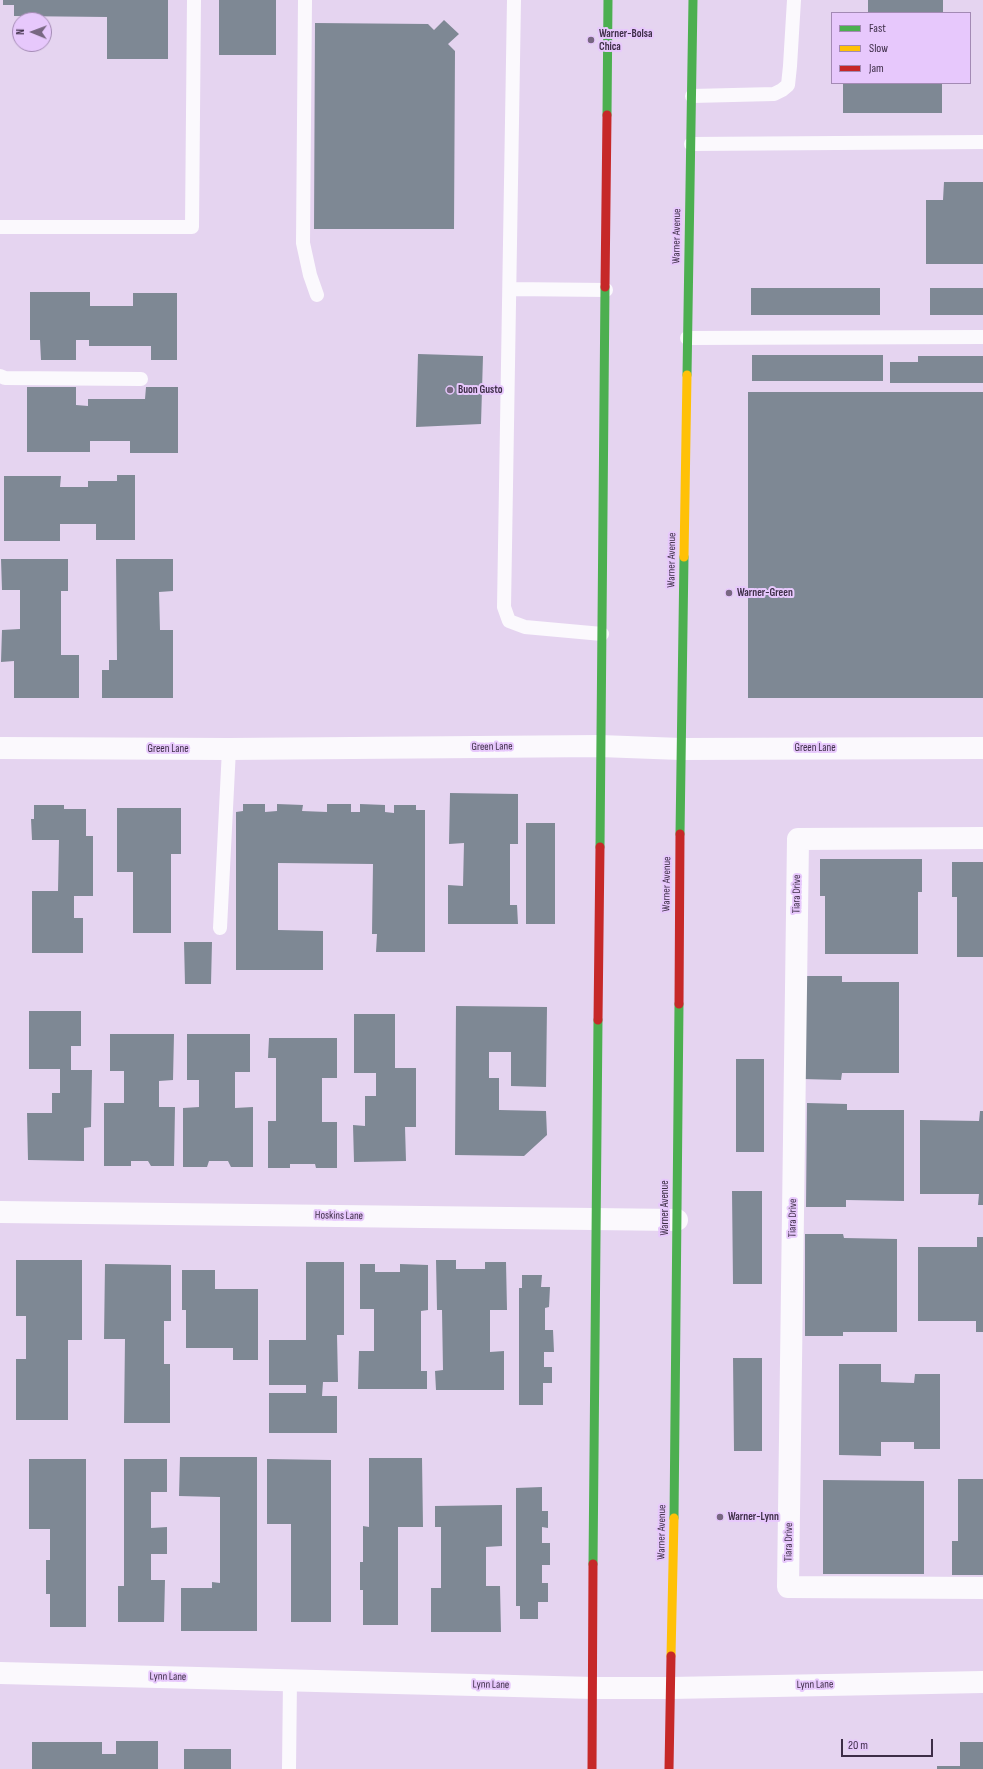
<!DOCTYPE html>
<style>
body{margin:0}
#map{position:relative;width:983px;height:1769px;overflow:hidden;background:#e5d4f0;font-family:"Sofia Sans Condensed",sans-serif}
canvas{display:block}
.legend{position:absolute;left:831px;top:12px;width:140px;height:72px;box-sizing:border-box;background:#e7c8fc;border:1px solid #a38ab4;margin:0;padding:5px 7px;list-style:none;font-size:12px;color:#3d2d47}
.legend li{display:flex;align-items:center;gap:8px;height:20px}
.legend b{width:20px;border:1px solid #a38ab4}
.north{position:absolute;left:12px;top:12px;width:40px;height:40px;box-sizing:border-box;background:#e7c8fc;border:1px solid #a38ab4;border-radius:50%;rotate:271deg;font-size:11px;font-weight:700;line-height:16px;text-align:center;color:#3d2d47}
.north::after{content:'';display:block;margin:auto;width:14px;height:18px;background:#786782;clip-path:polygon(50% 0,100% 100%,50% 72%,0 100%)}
.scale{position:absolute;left:841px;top:1739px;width:92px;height:18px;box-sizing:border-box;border:2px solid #3d2d47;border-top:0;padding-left:5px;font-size:12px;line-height:14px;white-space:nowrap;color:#3d2d47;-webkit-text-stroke:3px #e7c8fc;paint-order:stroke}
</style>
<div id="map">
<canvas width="983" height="1769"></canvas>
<ul class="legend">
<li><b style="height:5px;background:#4caf50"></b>Fast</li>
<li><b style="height:5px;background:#ffc107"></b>Slow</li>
<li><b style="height:5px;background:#c62828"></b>Jam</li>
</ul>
<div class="north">N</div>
<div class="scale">20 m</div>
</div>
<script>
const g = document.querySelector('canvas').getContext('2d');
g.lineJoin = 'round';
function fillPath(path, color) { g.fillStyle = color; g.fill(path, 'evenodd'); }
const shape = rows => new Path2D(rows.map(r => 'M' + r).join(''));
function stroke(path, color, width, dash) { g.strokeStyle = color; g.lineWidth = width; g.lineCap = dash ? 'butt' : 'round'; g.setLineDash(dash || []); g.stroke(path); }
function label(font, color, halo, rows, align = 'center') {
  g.font = font + ' "Sofia Sans Condensed",sans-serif'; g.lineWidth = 4; g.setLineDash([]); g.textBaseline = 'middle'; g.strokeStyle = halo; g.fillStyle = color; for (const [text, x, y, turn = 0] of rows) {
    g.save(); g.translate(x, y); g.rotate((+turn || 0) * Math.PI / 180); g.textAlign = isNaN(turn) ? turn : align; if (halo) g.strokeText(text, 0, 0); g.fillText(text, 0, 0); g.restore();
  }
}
fillPath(shape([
 [3,0,168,0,168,59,107,59,107,17,14,16,14,5,3,5],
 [219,0,276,0,276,55,219,55],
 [868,0,943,0,943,13,868,13],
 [444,20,459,34,448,44,455,51,454,229,314,229,315,23,428,24,434,30],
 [843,83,942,83,942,113,843,113],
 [944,182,983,182,983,264,926,264,926,200,943,200],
 [751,288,880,288,880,315,751,315],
 [930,288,983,288,983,315,930,315],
 [30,292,90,292,90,306,133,306,133,293,177,293,177,360,151,360,151,346,89,346,89,340,76,340,76,360,41,360,40,340,30,340],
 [418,354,483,356,481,424,416,427],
 [752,355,883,355,883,381,752,381],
 [918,356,983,356,983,383,890,383,890,362,918,362],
 [27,387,76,387,76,405,88,406,88,399,145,399,146,387,178,387,178,453,130,453,130,441,90,441,90,452,27,452],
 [748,392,983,392,983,698,748,698],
 [117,475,135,475,135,540,96,540,96,524,60,524,60,541,4,541,4,476,61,476,60,487,88,487,88,481,117,481],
 [1,559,68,559,68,591,61,591,61,655,79,655,79,698,14,698,14,661,1,662,2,630,20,629,20,590,2,590],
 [116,559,173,559,173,591,159,592,160,630,173,630,173,698,102,698,102,670,109,670,109,660,117,660],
 [450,793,518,794,518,844,510,844,510,905,517,905,518,924,448,924,448,885,463,886,464,843,449,844],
 [243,804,265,804,265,812,277,811,277,804,303,805,302,811,327,812,327,804,351,804,351,812,360,812,360,804,385,805,385,812,394,813,394,805,416,805,416,810,425,810,425,952,376,952,377,934,372,934,373,864,278,863,278,930,323,931,323,970,236,970,236,812,243,811],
 [34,805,64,805,64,809,86,809,86,836,93,836,93,896,74,896,74,918,83,918,83,953,32,953,32,891,58,891,59,840,32,840,31,819,34,819],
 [117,808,181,808,181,854,171,854,171,933,133,933,133,872,117,872],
 [526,823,555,823,555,924,526,924],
 [820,859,922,859,922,892,918,892,918,954,825,954,825,896,820,896],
 [952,862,983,862,983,957,957,957,957,897,952,897],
 [184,942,212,942,211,984,185,984],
 [802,976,842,976,842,982,899,982,899,1073,842,1073,841,1080,802,1079],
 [456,1006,547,1007,546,1087,511,1086,511,1052,489,1052,489,1078,499,1078,499,1110,546,1111,547,1135,524,1156,455,1155],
 [29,1011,81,1011,81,1046,71,1046,71,1070,92,1070,91,1127,84,1128,84,1161,28,1160,27,1113,52,1113,52,1093,60,1093,60,1069,29,1069],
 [354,1014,395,1014,395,1068,416,1068,416,1127,405,1127,406,1161,354,1162,353,1125,365,1126,365,1096,376,1096,376,1073,354,1073],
 [110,1034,174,1034,173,1080,159,1081,159,1107,175,1107,174,1166,151,1166,148,1161,131,1161,131,1166,104,1166,104,1103,124,1103,124,1071,110,1071],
 [187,1034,250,1034,250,1072,235,1072,235,1108,253,1107,253,1167,231,1167,228,1161,209,1161,207,1167,183,1167,183,1108,199,1107,199,1080,187,1080],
 [269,1038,337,1038,337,1078,322,1078,322,1122,337,1122,337,1168,316,1168,315,1164,290,1164,290,1168,268,1168,268,1121,276,1121,276,1058,268,1058],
 [736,1059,764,1059,764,1152,736,1152],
 [807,1103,847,1104,847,1110,904,1110,904,1201,846,1200,846,1207,806,1207],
 [980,1111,983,1111,983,1205,978,1205,979,1194,920,1194,920,1120,979,1121],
 [732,1191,762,1191,762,1284,733,1284],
 [805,1234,843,1234,844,1238,897,1239,897,1332,843,1332,843,1336,805,1336],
 [977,1237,983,1237,983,1332,976,1332,976,1321,918,1321,918,1247,977,1247],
 [16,1260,82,1260,82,1340,68,1340,68,1420,16,1420,16,1359,26,1359,26,1316,16,1316],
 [436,1260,456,1260,456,1269,485,1269,485,1262,506,1262,507,1310,490,1310,490,1352,504,1351,504,1390,436,1390,435,1371,443,1370,442,1310,437,1310],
 [306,1262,344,1262,344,1335,337,1335,338,1382,323,1382,322,1396,337,1396,337,1433,269,1433,269,1393,306,1393,306,1385,269,1385,269,1340,306,1340],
 [105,1264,171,1265,171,1321,164,1321,164,1364,170,1364,170,1423,124,1423,125,1339,104,1339],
 [360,1264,375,1264,375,1272,400,1272,400,1264,428,1265,428,1310,421,1311,421,1371,427,1371,427,1389,358,1389,359,1351,374,1351,374,1309,360,1309],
 [182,1270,215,1270,215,1289,258,1289,258,1360,233,1360,233,1348,186,1348,186,1310,182,1310],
 [522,1275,542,1275,541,1287,550,1287,549,1307,545,1308,545,1330,553,1330,554,1352,544,1352,544,1367,552,1367,552,1383,543,1383,543,1405,519,1405,519,1288,522,1288],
 [733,1358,762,1358,762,1451,734,1451],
 [839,1364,881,1364,881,1382,914,1383,915,1374,940,1374,940,1449,914,1449,914,1442,881,1442,881,1456,839,1455],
 [180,1457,257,1457,257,1631,181,1631,181,1588,212,1588,212,1582,220,1583,220,1497,179,1496],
 [369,1458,422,1458,423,1527,398,1527,398,1625,363,1625,363,1590,360,1590,360,1562,363,1562,363,1526,369,1527],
 [29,1459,86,1459,86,1627,50,1627,50,1594,46,1594,46,1560,50,1560,50,1529,29,1529],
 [124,1459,167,1459,167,1492,151,1492,151,1528,167,1527,167,1554,151,1554,151,1580,165,1580,164,1622,118,1622,118,1586,124,1586],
 [267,1459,331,1460,331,1622,291,1622,291,1524,267,1524],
 [958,1479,983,1479,983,1575,952,1575,952,1541,958,1541],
 [823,1480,924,1481,924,1574,823,1574],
 [542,1487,542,1511,548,1511,548,1528,542,1527,542,1543,550,1543,550,1565,542,1565,542,1583,548,1583,548,1602,538,1602,538,1619,520,1619,520,1606,516,1606,516,1488],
 [502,1505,502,1546,486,1547,486,1586,500,1586,501,1632,431,1632,431,1588,441,1588,441,1527,435,1527,435,1506],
 [116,1741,158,1741,158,1769,32,1769,32,1742,102,1742,102,1754,116,1754],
 [960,1742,983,1742,983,1769,937,1769,937,1766,960,1766],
 [184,1749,231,1749,231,1769,184,1769]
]), '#7e8894');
stroke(shape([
 [305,0,303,243,310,275,317,295],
 [514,0,504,607,509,621,525,627,602,634],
 [692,96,774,94,782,90,788,85,790,66,794,0],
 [691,144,983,142],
 [0,227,192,227,194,0],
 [510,289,606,290],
 [687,338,983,337],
 [0,376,5,378,141,379],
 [220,928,229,749],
 [289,1769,290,1680]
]), '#fbf9fd', 14);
stroke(shape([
 [0,748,229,749,600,746,681,749,983,748],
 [983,838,798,839,788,1587,983,1588],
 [0,1212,677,1220],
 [0,1673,593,1688,671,1688,983,1682]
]), '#fbf9fd', 22);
stroke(shape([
 [607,115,608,0],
 [687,375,693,0],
 [680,834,684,557],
 [600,847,605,287],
 [674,1518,679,1004],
 [593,1564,598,1020]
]), '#4caf50', 9);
stroke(shape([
 [684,557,687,375],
 [671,1656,674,1518]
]), '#ffc107', 9);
stroke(shape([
 [605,287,607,115],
 [679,1004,680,834],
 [598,1020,600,847],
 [592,1769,593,1564],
 [669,1769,671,1656]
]), '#c62828', 9);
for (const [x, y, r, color] of [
 [591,40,4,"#786782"],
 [450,390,4,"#786782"],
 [729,593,4,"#786782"],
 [720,1517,4,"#786782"]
]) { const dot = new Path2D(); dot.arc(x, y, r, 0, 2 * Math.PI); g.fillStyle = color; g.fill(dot); stroke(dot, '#e7c8fc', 1.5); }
label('bold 11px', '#3d2d47', '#e7c8fc', [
 ["Warner-Bolsa",599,34],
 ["Chica",599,47],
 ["Buon Gusto",458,390],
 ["Warner-Green",737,593],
 ["Warner-Lynn",728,1517]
], 'left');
label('11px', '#3d2d47', '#e7c8fc', [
 ["Warner Avenue",677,236,-89],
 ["Warner Avenue",672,560,-89],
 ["Green Lane",492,747,-1],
 ["Green Lane",815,748],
 ["Green Lane",168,749],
 ["Warner Avenue",667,884,-89],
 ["Tiara Drive",797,894,-89],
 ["Warner Avenue",665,1208,-90],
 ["Hoskins Lane",339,1216,1],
 ["Tiara Drive",793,1218,-89],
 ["Warner Avenue",662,1532,-89],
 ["Tiara Drive",789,1542,-89],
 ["Lynn Lane",168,1677,1],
 ["Lynn Lane",491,1685,1],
 ["Lynn Lane",815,1685,-1]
]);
</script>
